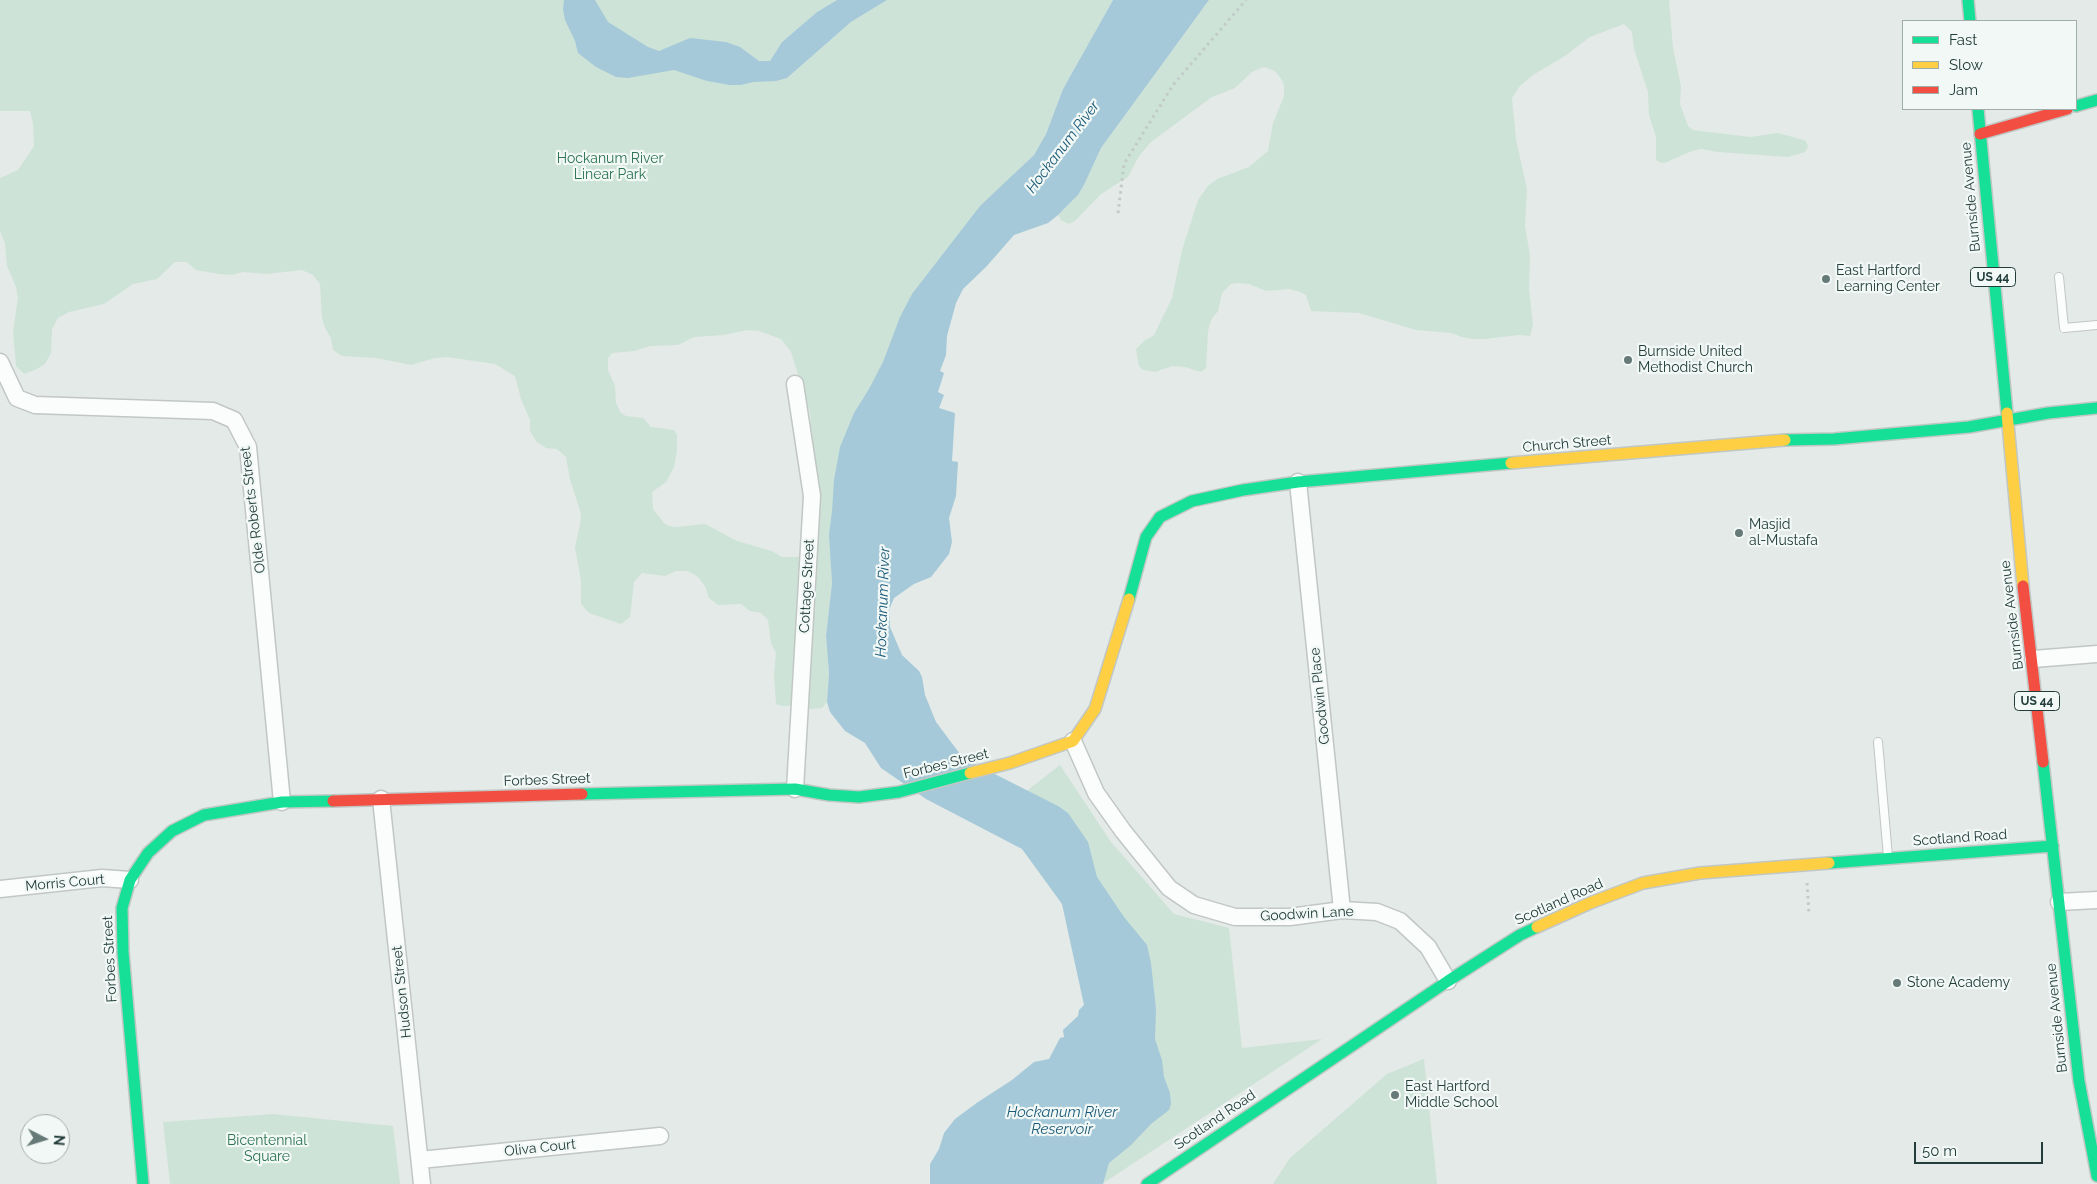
<!DOCTYPE html>
<style>
body{margin:0}
#map{position:relative;width:2097px;height:1184px;overflow:hidden;background:#e4eae8;font-family:Raleway,sans-serif}
canvas{display:block}
.legend{position:absolute;left:1902px;top:20px;width:175px;height:90px;box-sizing:border-box;background:#f2f8f6;border:1px solid #9fadab;margin:0;padding:6px 9px;list-style:none;font-size:15px;color:#223d3a}
.legend li{display:flex;align-items:center;gap:10px;height:25px}
.legend b{width:25px;border:1px solid #9fadab}
.north{position:absolute;left:20px;top:1114px;width:50px;height:50px;box-sizing:border-box;background:#f2f8f6;border:1px solid #9fadab;border-radius:50%;rotate:95deg;font-size:14px;font-weight:700;line-height:20px;text-align:center;color:#223d3a}
.north::after{content:'';display:block;margin:auto;width:18px;height:22px;background:#667a77;clip-path:polygon(50% 0,100% 100%,50% 72%,0 100%)}
.scale{position:absolute;left:1914px;top:1142px;width:129px;height:22px;box-sizing:border-box;border:2px solid #223d3a;border-top:0;padding-left:6px;font-size:15px;line-height:18px;white-space:nowrap;color:#223d3a;-webkit-text-stroke:4px #f2f8f6;paint-order:stroke}
</style>
<div id="map">
<canvas width="2097" height="1184"></canvas>
<ul class="legend">
<li><b style="height:6px;background:#16e098"></b>Fast</li>
<li><b style="height:6px;background:#ffcf43"></b>Slow</li>
<li><b style="height:6px;background:#f24e42"></b>Jam</li>
</ul>
<div class="north">N</div>
<div class="scale">50 m</div>
</div>
<script>
const g = document.querySelector('canvas').getContext('2d');
g.lineJoin = 'round';
function fillPath(path, color) { g.fillStyle = color; g.fill(path, 'evenodd'); }
const shape = rows => new Path2D(rows.map(r => 'M' + r).join(''));
function stroke(path, color, width, dash) { g.strokeStyle = color; g.lineWidth = width; g.lineCap = dash ? 'butt' : 'round'; g.setLineDash(dash || []); g.stroke(path); }
function label(font, color, halo, rows, align = 'center') {
  g.font = font + ' Raleway,sans-serif'; g.lineWidth = 4.5; g.setLineDash([]); g.textBaseline = 'middle'; g.strokeStyle = halo; g.fillStyle = color; for (const [text, x, y, turn = 0] of rows) {
    g.save(); g.translate(x, y); g.rotate((+turn || 0) * Math.PI / 180); g.textAlign = isNaN(turn) ? turn : align; if (halo) g.strokeText(text, 0, 0); g.fillText(text, 0, 0); g.restore();
  }
}
fillPath(shape([
 [0,0,837,0,817,12,782,42,770,61,787,78,851,22,887,0,1113,0,1063,89,1046,134,1034,155,1024,165,984,233,831,568,832,583,826,636,829,673,827,702,822,708,810,709,798,705,782,706,776,704,774,676,776,653,771,643,768,620,761,613,750,611,741,604,718,605,709,598,705,586,698,577,688,571,676,571,665,576,642,573,634,582,630,617,621,624,589,613,581,604,581,581,575,547,580,525,581,514,570,479,566,457,557,449,546,448,536,441,530,431,530,420,521,399,515,376,495,364,447,357,435,358,411,365,376,358,342,356,333,350,331,338,325,328,322,318,320,284,313,275,302,270,267,274,243,272,231,275,219,274,196,270,187,262,175,262,157,279,133,284,104,304,69,312,58,318,52,329,51,353,45,364,35,370,24,374,16,366,13,331,18,298,16,287,7,266,5,244,0,231,0,178,18,170,34,146,33,123,30,111,0,111],
 [747,330,759,331,781,339,791,352,810,412,815,485,805,557,782,557,772,551,737,541,705,524,675,527,669,526,664,523,653,509,652,492,666,482,674,467,677,451,677,435,674,430,651,427,643,418,626,416,621,413,616,403,615,386,608,370,608,358,612,353,634,351,650,346,678,345,694,337,723,335],
 [1209,0,1669,0,1673,48,1681,86,1680,104,1688,126,1693,130,1750,137,1778,133,1800,139,1806,141,1808,147,1805,152,1788,157,1718,152,1701,149,1689,152,1667,162,1661,163,1656,160,1656,137,1649,115,1648,92,1634,49,1632,32,1624,24,1590,37,1565,56,1533,75,1519,87,1512,98,1516,139,1527,189,1525,226,1530,255,1529,289,1533,325,1530,336,1519,335,1484,339,1473,339,1462,337,1451,333,1416,330,1359,313,1311,311,1306,295,1300,292,1289,289,1266,291,1249,284,1237,283,1231,284,1222,293,1218,311,1211,320,1208,331,1206,368,1201,372,1185,367,1173,366,1155,372,1143,370,1139,366,1136,349,1144,341,1154,335,1172,298,1182,250,1198,200,1208,186,1217,179,1249,167,1268,151,1273,123,1284,96,1284,85,1282,80,1275,71,1264,67,1252,72,1235,88,1212,97,1151,142,1139,156,1128,177,1101,194,1075,221,1069,224,1061,220,1058,215,1078,195,1084,185,1101,148],
 [1060,765,1111,842,1174,914,1229,928,1242,1048,1322,1039,1102,1184,1117,978,1002,810],
 [1424,1059,1437,1184,1273,1184,1290,1158,1387,1074],
 [273,1114,393,1126,400,1184,170,1184,163,1122]
]), '#cde3d7');
fillPath(shape([
 [564,0,595,0,608,22,648,47,659,51,690,38,726,42,740,47,759,61,770,61,782,42,817,12,837,0,887,0,851,22,787,78,776,81,753,82,741,85,730,85,707,81,674,70,628,78,616,77,596,67,578,53,575,41,565,20,563,9],
 [1113,0,1209,0,1101,148,1084,185,1078,195,1058,215,1048,223,1014,235,986,267,963,289,956,303,947,336,946,355,940,371,944,373,938,392,944,395,939,408,955,413,952,461,958,462,956,496,949,518,952,542,949,554,931,577,914,584,894,598,889,610,890,627,902,655,919,671,922,677,925,695,936,722,960,754,965,759,1058,806,1068,813,1088,842,1097,877,1124,917,1147,945,1151,963,1156,1009,1155,1039,1162,1060,1164,1077,1170,1093,1171,1104,1169,1110,1151,1124,1131,1145,1109,1163,1103,1184,930,1184,930,1164,939,1149,944,1133,955,1119,978,1102,1012,1080,1034,1062,1049,1059,1060,1038,1064,1037,1063,1030,1078,1016,1079,1010,1084,1005,1062,904,1022,849,926,799,881,768,865,743,845,731,830,712,827,702,829,673,826,636,832,583,829,535,832,511,834,480,840,447,854,413,869,389,883,362,900,317,912,294,980,206,1034,155,1046,134,1063,89]
]), '#a5c9d8');
const lane = shape([
 [2059,277,2064,328,2097,325],
 [1878,742,1888,857]
]);
const street = shape([
 [0,362,17,398,35,405,213,411,234,420,248,447,282,802],
 [795,384,812,496,795,789],
 [1298,482,1342,910],
 [2033,659,2097,654],
 [1073,741,1096,793,1123,831,1169,888,1194,905,1235,917,1290,917,1342,910,1377,912,1400,921,1428,947,1448,981],
 [381,799,422,1184],
 [0,889,102,878,130,880],
 [2059,902,2097,900],
 [420,1160,660,1136]
]);
const fast = shape([
 [1968,0,1970,21],
 [2076,106,2097,100],
 [1978,109,2007,413],
 [1785,440,1834,439,1969,427,2048,413,2097,408],
 [1129,599,1146,537,1160,517,1192,501,1243,490,1298,482,1511,463],
 [2043,762,2079,1081,2097,1176],
 [582,794,795,789,829,795,859,797,899,792,970,773],
 [1829,863,2053,846],
 [143,1184,123,952,122,908,130,880,148,853,172,831,204,815,282,802,333,801],
 [1147,1184,1448,981,1520,935,1537,927]
]);
const slow = shape([
 [2007,413,2023,586],
 [1511,463,1785,440],
 [970,773,1010,763,1073,741,1095,709,1129,599],
 [1537,927,1590,903,1643,883,1700,873,1829,863]
]);
const jam = shape([
 [1980,134,2067,109],
 [2023,586,2043,762],
 [333,801,582,794]
]);
stroke(lane, '#c1c7c5', 10);
stroke(street, '#c1c7c5', 19);
stroke(fast, '#c0c7c5', 14);
stroke(slow, '#c0c7c5', 14);
stroke(jam, '#c0c7c5', 14);
stroke(shape([
 [1118,213,1124,164,1173,85,1246,0],
 [1807,883,1809,914]
]), '#c1cac8', 3, [2.5, 4]);
stroke(lane, '#fbfcfc', 8);
stroke(street, '#fbfcfc', 16);
stroke(fast, '#16e098', 11);
stroke(slow, '#ffcf43', 11);
stroke(jam, '#f24e42', 11);
for (const [x, y, r, color] of [
 [1826,279,5,"#667a77"],
 [1628,360,5,"#667a77"],
 [1739,533,5,"#667a77"],
 [1897,983,5,"#667a77"],
 [1395,1095,5,"#667a77"]
]) { const dot = new Path2D(); dot.arc(x, y, r, 0, 2 * Math.PI); g.fillStyle = color; g.fill(dot); stroke(dot, '#f2f8f6', 2); }
for (const [x, y, w] of [
 [1993,277,45],
 [2037,701,45]
]) { const box = new Path2D(); box.roundRect(x - w / 2, y - 9.5, w, 19, 4); g.fillStyle = '#f2f8f6'; g.fill(box); stroke(box, '#223d3a', 1); }
label('bold 12px', '#223d3a', null, [
 ["US 44",1993,277],
 ["US 44",2037,701]
]);
label('14px', '#2c7452', '#f2f8f6', [
 ["Hockanum River",610,159],
 ["Linear Park",610,175],
 ["Bicentennial",267,1141],
 ["Square",267,1157]
]);
label('14px', '#223d3a', '#f2f8f6', [
 ["Burnside Avenue",1971,197,-95],
 ["Church Street",1567,444,-5],
 ["Olde Roberts Street",253,510,-97],
 ["Cottage Street",807,586,-87],
 ["Burnside Avenue",2012,615,-97],
 ["Goodwin Place",1320,696,-96],
 ["Forbes Street",946,764,-14],
 ["Forbes Street",547,780,-2],
 ["Scotland Road",1960,838,-4],
 ["Morris Court",65,883,-5],
 ["Scotland Road",1559,902,-24],
 ["Goodwin Lane",1307,914,-3],
 ["Forbes Street",110,959,-93],
 ["Hudson Street",402,992,-96],
 ["Burnside Avenue",2057,1018,-96],
 ["Scotland Road",1215,1120,-34],
 ["Oliva Court",540,1148,-6]
]);
label('14px', '#223d3a', '#f2f8f6', [
 ["East Hartford",1836,271],
 ["Learning Center",1836,287],
 ["Burnside United",1638,352],
 ["Methodist Church",1638,368],
 ["Masjid",1749,525],
 ["al-Mustafa",1749,541],
 ["Stone Academy",1907,983],
 ["East Hartford",1405,1087],
 ["Middle School",1405,1103]
], 'left');
label('italic 15px', '#1c5b79', '#f2f8f6', [
 ["Hockanum River",1063,147,-53],
 ["Hockanum River",883,602,-88],
 ["Hockanum River",1062,1112],
 ["Reservoir",1062,1129]
]);
</script>
